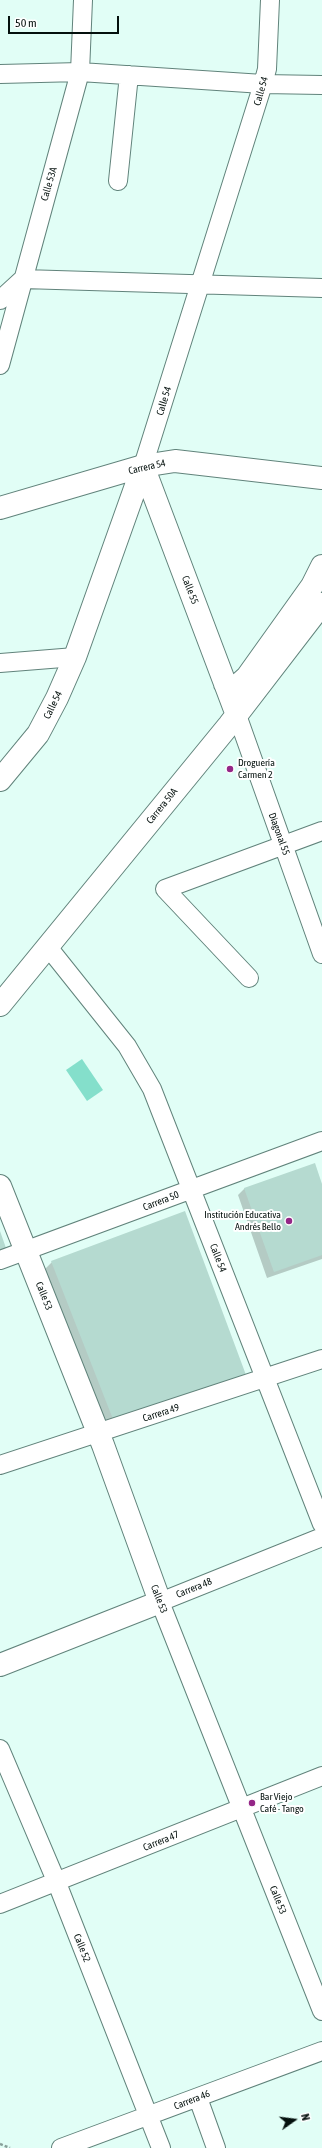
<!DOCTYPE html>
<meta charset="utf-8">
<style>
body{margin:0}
#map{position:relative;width:322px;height:2148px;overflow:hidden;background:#e1fef6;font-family:"Asap Condensed",sans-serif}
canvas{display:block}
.north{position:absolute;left:274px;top:2100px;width:40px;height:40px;-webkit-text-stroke:3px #fff;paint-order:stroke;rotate:76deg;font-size:11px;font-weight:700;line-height:16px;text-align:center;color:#04100d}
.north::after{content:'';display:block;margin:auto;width:14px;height:18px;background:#04100d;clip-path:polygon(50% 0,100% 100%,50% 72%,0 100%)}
.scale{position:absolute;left:8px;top:16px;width:111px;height:18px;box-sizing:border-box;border:2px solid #04100d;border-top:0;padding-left:5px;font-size:12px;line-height:14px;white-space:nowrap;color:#04100d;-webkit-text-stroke:3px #fff;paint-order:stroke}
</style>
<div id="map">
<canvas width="322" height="2148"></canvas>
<div class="north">N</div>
<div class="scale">50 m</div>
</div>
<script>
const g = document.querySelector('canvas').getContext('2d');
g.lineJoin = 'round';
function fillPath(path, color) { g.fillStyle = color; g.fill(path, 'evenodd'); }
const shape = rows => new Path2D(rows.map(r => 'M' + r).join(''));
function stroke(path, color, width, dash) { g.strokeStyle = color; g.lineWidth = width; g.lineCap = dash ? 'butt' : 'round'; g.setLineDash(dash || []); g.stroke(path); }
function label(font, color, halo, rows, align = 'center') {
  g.font = font + ' "Asap Condensed",sans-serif'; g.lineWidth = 4; g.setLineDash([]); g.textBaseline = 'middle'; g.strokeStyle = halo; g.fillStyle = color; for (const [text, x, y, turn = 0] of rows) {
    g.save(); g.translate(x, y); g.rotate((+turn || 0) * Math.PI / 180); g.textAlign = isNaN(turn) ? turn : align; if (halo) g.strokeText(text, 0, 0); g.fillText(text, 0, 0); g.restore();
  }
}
fillPath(shape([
 [82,1059,103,1090,87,1101,66,1070]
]), '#84dfcb');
fillPath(shape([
 [322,1187,322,1259,267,1278,238,1195,245,1188],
 [52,1262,239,1382,106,1425,45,1269]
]), '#0003');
fillPath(shape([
 [315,1163,322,1184,322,1255,274,1272,244,1188],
 [185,1211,246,1375,113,1419,51,1261],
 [0,1231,6,1248,0,1250]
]), '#b5dad0');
const minor = shape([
 [0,74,80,72,263,84,322,85],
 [118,181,129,75],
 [0,300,23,279,322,288],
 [0,365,80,72,83,0],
 [143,466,263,84,267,69,270,0],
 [0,663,75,657],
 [237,715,322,954],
 [48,947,127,1046,152,1089,322,1524],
 [249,978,165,889,322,831],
 [0,1260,322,1141],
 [0,1465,322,1359],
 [322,1537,160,1602,322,2011],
 [0,1749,57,1883,161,2148],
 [0,1904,322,1776],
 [198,2098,216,2148],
 [61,2148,322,2051]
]);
const major = shape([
 [143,466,237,715],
 [0,508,143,466,175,461,322,478],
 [225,684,237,686,247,677,312,586,322,566],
 [0,780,38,734,57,698,75,657,143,466],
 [0,1005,229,725,322,604],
 [0,1186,103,1445,160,1602,0,1665]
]);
stroke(minor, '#61837b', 20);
stroke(major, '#61837b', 24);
stroke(shape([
 [0,2144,10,2148]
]), '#89a09a', 2.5, [3, 2]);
stroke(minor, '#fff', 18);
stroke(major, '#fff', 22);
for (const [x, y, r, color] of [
 [230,769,4,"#942687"],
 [289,1221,4,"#942687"],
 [252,1803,4,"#942687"]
]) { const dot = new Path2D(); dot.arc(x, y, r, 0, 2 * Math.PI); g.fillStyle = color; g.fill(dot); stroke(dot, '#fff', 1.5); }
label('10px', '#04100d', '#fff', [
 ["Calle 54",261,91,-74],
 ["Calle 53A",49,184,-74],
 ["Calle 54",164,401,-73],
 ["Carrera 54",147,467,-13],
 ["Calle 55",190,590,69],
 ["Calle 54",53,705,-64],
 ["Carrera 50A",162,806,-51],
 ["Diagonal 55",279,834,70],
 ["Carrera 50",161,1201,-21],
 ["Calle 54",218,1258,69],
 ["Calle 53",44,1296,68],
 ["Carrera 49",161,1413,-18],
 ["Carrera 48",194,1588,-22],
 ["Calle 53",159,1599,69],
 ["Carrera 47",161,1841,-22],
 ["Calle 53",278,1900,68],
 ["Calle 52",82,1948,68],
 ["Carrera 46",192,2100,-21]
]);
label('10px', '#04100d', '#fff', [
 ["Droguería",238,763],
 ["Carmen 2",238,775],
 ["Institución Educativa",281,1215,"right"],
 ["Andrés Bello",281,1227,"right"],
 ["Bar Viejo",260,1797],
 ["Café - Tango",260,1809]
], 'left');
</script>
